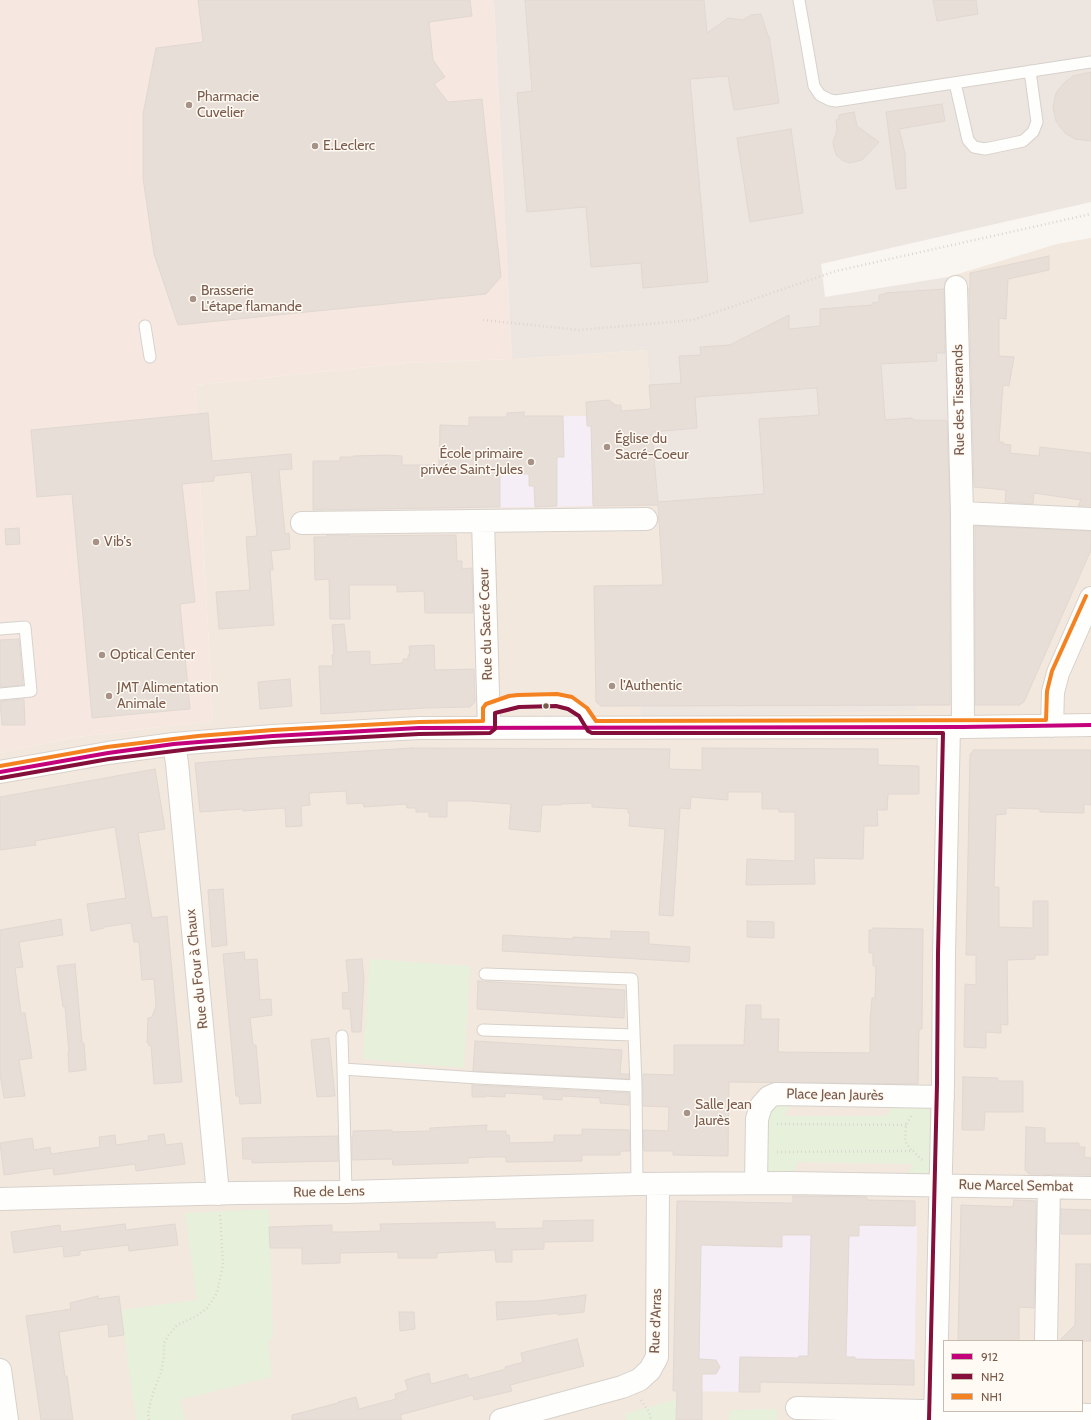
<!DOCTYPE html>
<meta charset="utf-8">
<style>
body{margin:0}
#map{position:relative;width:1091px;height:1420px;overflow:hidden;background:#f9f5f0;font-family:Cabin,sans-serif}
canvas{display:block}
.legend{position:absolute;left:943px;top:1340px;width:140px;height:72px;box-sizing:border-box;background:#fffaf3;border:1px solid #cabbb1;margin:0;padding:5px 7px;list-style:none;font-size:12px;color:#7a5c4d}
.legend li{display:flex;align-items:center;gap:8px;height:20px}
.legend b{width:20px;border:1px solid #cabbb1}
</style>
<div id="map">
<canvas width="1091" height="1420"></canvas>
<ul class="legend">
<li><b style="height:5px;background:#c5007b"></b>912</li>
<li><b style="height:5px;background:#830f3a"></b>NH2</li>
<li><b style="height:5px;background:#f58220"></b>NH1</li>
</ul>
</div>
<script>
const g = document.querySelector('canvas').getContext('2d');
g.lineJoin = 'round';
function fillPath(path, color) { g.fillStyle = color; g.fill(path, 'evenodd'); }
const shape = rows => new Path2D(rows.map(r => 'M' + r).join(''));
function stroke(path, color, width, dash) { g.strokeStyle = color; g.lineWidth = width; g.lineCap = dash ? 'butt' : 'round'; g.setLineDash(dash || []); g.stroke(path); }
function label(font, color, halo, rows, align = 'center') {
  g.font = font + ' Cabin,sans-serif'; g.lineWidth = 3; g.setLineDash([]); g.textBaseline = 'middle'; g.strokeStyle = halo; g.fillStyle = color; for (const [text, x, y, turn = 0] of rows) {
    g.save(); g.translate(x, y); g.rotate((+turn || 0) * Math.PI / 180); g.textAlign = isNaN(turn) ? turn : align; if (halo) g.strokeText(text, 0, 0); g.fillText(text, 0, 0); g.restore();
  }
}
fillPath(shape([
 [1091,238,1091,1420,0,1420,0,753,77,737,213,721,195,385,407,363,512,359,647,350,669,652,908,585,913,420,954,419,948,277,1057,244],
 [944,1341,1082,1341,1082,1411,944,1411]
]), '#f2e8de');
fillPath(shape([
 [0,0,494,0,512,359,407,363,195,385,213,721,77,737,0,753]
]), '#f6e8e1');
fillPath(shape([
 [494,0,1091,0,1091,202,821,264,825,297,948,277,954,419,913,420,908,585,916,710,641,718,640,655,669,652,647,350,512,359]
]), '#ede5e0');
fillPath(shape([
 [591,416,593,506,470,508,469,417],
 [677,1201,793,1202,791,1225,917,1226,914,1385,760,1382,760,1392,673,1391]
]), '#f6eef6');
fillPath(shape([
 [370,959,470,966,464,1068,363,1059],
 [792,1102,785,1116,886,1116,894,1104,926,1107,932,1116,931,1169,928,1173,924,1176,906,1177,913,1164,798,1162,792,1175,771,1173,765,1168,766,1111,771,1104],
 [269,1209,273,1338,268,1341,272,1377,180,1400,185,1420,136,1420,121,1310,197,1300,185,1213],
 [677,1399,676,1420,626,1420,625,1414],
 [777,1409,777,1420,729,1420,730,1410]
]), '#e7f0db');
const building = shape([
 [198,0,470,0,472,16,429,22,433,60,445,77,434,84,448,102,482,99,501,277,486,294,178,325,154,254,143,178,143,114,156,48,203,42,198,0],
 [525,0,704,0,707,33,728,18,743,20,751,15,761,14,768,36,769,36,779,103,734,110,728,76,690,79,708,282,643,288,641,263,591,267,586,207,527,212,517,93,532,91,525,0],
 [933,0,976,0,978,14,937,21,933,0],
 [1091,72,1091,141,1075,139,1065,133,1056,121,1053,107,1056,93,1064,83,1073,76,1091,72],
 [942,104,945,121,899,129,905,153,906,188,896,189,886,112,942,104],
 [854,112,857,126,879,142,862,160,850,163,844,161,837,156,834,148,833,142,837,131,836,120,839,119,839,115,854,112],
 [791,129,803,213,750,222,737,138,791,129],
 [1049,256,1049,270,1008,279,1006,319,999,318,999,356,1014,357,1009,386,1003,385,999,442,1003,442,1003,444,1011,445,1010,453,1039,456,1040,447,1091,453,1091,506,1078,506,1081,500,1034,493,1033,504,1005,502,1006,490,974,487,969,288,970,288,970,273,1049,256],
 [944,289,945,353,936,353,937,361,881,364,885,420,912,418,913,420,947,420,950,513,950,705,601,706,596,702,594,586,663,585,658,505,593,506,591,426,587,426,586,402,609,400,615,405,621,405,621,411,651,409,649,385,681,383,679,356,701,355,700,347,730,345,789,315,789,329,820,326,820,309,872,305,872,303,879,302,879,295,886,294,885,293,944,289],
 [817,388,819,415,759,419,764,494,658,502,652,432,697,428,695,397,817,388],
 [524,412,524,416,563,416,564,457,557,457,557,506,535,507,534,486,529,486,529,474,500,474,500,507,313,510,313,461,340,461,340,457,353,457,353,456,386,455,402,456,402,465,439,465,440,425,469,426,469,417,507,417,507,413,524,412],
 [208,413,212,461,291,454,292,469,279,470,285,534,289,533,290,549,271,551,273,570,270,570,274,625,219,629,216,592,250,590,246,537,257,536,251,472,214,476,214,481,182,484,195,602,180,604,190,709,92,718,72,494,37,497,31,430,208,413],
 [975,526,1091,531,1091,550,1024,702,1019,705,975,705,975,526],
 [19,528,20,544,6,545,5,529,19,528],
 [327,535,349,535,349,536,456,535,457,561,462,561,462,569,472,568,473,613,425,613,424,591,397,592,397,585,349,585,350,619,330,619,329,579,315,580,314,537,327,537,327,535],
 [344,624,347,652,370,651,370,665,403,663,403,659,408,659,408,655,410,655,409,646,434,645,435,670,474,669,475,702,470,707,426,708,321,714,319,666,333,666,332,655,334,655,332,625,344,624],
 [19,639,23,685,0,687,0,640,19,639],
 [290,679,292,706,260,709,258,682,290,679],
 [24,699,25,725,2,725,0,701,24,699],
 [412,748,670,749,669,769,702,770,702,748,878,749,878,765,919,766,919,794,888,794,887,810,877,810,878,826,864,826,863,859,814,858,815,884,746,885,747,859,795,861,795,812,779,812,779,809,762,809,762,792,728,792,728,800,691,797,690,809,680,808,673,916,659,915,665,829,629,826,630,813,628,813,628,809,592,807,592,803,561,804,561,805,542,805,540,832,509,829,511,804,470,801,447,801,447,817,429,817,429,812,416,812,416,808,407,808,406,804,364,807,363,803,347,804,346,791,309,793,310,805,301,806,302,826,286,827,285,808,243,811,243,809,200,812,195,763,267,757,412,748],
 [974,750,1091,750,1091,805,1084,804,1084,813,1040,812,1040,809,1006,808,1006,814,996,815,994,887,999,887,999,927,1033,928,1033,901,1048,901,1048,955,1035,955,1035,959,1007,960,1008,1025,1001,1024,1001,1033,986,1032,986,1048,964,1047,965,984,976,985,976,955,966,955,970,754,974,750],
 [155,769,165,829,138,833,152,918,167,916,182,1082,154,1084,151,1045,149,1046,149,1043,147,1043,148,1018,152,1017,156,1006,154,979,142,980,139,942,134,942,131,923,104,927,104,928,91,931,87,904,126,898,115,827,35,841,36,845,0,850,0,797,155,769],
 [223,889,227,945,212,947,208,890,223,889],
 [61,919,63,935,19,942,23,967,15,968,21,1013,25,1013,32,1058,19,1060,25,1096,4,1098,0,1074,0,930,61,919],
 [747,921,774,922,774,938,747,937,747,921],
 [873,928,923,929,922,1029,919,1029,918,1084,729,1082,728,1156,673,1155,673,1151,644,1151,643,1130,668,1131,669,1107,643,1106,643,1074,674,1075,674,1045,744,1045,746,1005,761,1005,761,1019,779,1019,778,1052,870,1053,870,1020,872,998,875,998,876,966,873,966,873,953,869,953,869,930,873,930,873,928],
 [611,931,649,932,649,944,690,947,689,962,502,951,503,935,573,939,573,937,611,939,611,931],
 [244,952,245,960,257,959,260,1000,271,999,272,1015,250,1018,253,1045,256,1045,261,1103,240,1104,239,1096,236,1096,223,954,244,952],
 [362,959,364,979,361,1032,352,1032,350,1009,343,1009,342,993,349,992,346,960,362,959],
 [75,964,82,1043,84,1043,86,1070,69,1072,68,1052,69,1052,65,1007,63,1007,57,966,75,964],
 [478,981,625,990,624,1018,477,1009,478,981],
 [329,1038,335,1096,317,1097,311,1040,329,1038],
 [475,1041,622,1050,620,1074,629,1074,629,1079,473,1071,475,1041],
 [963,1077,998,1078,998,1081,1023,1081,1023,1112,985,1112,984,1130,962,1130,963,1077],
 [472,1085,629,1093,629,1105,600,1103,600,1098,562,1096,562,1100,543,1099,543,1095,505,1093,505,1097,485,1096,485,1097,472,1097,472,1085],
 [487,1125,486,1131,506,1131,506,1135,509,1135,510,1143,554,1142,554,1135,582,1135,582,1129,629,1130,630,1151,620,1151,620,1155,582,1155,582,1161,506,1162,506,1157,487,1157,468,1158,468,1163,393,1165,392,1159,352,1160,352,1136,353,1136,353,1131,392,1130,392,1132,430,1131,430,1128,487,1125],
 [1026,1127,1045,1128,1045,1143,1079,1143,1079,1147,1085,1147,1084,1157,1091,1158,1091,1175,1029,1174,1025,1170,1026,1127],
 [164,1134,166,1145,182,1143,185,1164,136,1171,135,1164,54,1175,53,1168,4,1175,0,1143,32,1138,34,1150,50,1147,51,1154,100,1147,99,1137,115,1135,116,1145,149,1140,148,1136,164,1134],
 [338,1136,338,1161,252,1163,252,1159,243,1159,242,1138,338,1136],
 [793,1196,867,1197,867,1200,915,1201,915,1226,859,1225,859,1236,849,1236,846,1357,855,1357,855,1359,914,1360,914,1385,760,1382,760,1392,739,1392,740,1357,799,1358,799,1356,808,1356,811,1235,782,1235,782,1247,701,1245,699,1359,716,1360,720,1367,716,1374,702,1374,702,1420,676,1420,677,1391,673,1391,677,1201,793,1203,793,1196],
 [1014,1200,1036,1201,1034,1308,1019,1307,1019,1341,958,1341,961,1205,1013,1207,1014,1200],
 [1061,1209,1091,1210,1091,1234,1061,1234,1061,1209],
 [593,1220,593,1241,544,1242,544,1249,512,1250,512,1262,496,1262,495,1250,437,1253,437,1258,398,1258,398,1252,340,1253,340,1263,302,1264,302,1248,270,1248,269,1227,332,1225,332,1232,348,1232,381,1231,380,1224,495,1222,495,1229,543,1228,543,1221,593,1220],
 [125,1224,126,1230,175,1224,178,1245,129,1251,128,1245,80,1251,80,1255,64,1257,63,1246,14,1253,11,1232,60,1225,61,1232,125,1224],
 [1076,1264,1091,1264,1091,1341,1059,1341,1075,1325,1076,1264],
 [586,1295,584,1312,558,1315,558,1313,497,1320,496,1302,537,1301,586,1295],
 [98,1296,98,1299,119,1296,124,1335,109,1337,108,1324,59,1332,65,1376,67,1376,73,1420,41,1420,26,1316,71,1309,70,1303,98,1296],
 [399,1312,414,1312,415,1329,400,1331,399,1312],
 [577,1339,584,1366,510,1385,512,1391,474,1400,473,1395,455,1400,400,1415,402,1420,292,1420,292,1415,338,1403,338,1402,356,1397,359,1409,396,1399,395,1394,408,1390,405,1380,429,1373,431,1384,467,1374,469,1379,506,1369,505,1367,523,1362,521,1353,577,1339]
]);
fillPath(building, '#e6ded7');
stroke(building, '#e2d8d2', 1);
const lane = shape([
 [799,0,814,86,820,95,830,100,836,101,1091,62],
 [955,83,968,140,974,147,985,149,1023,141,1033,132,1037,122,1030,71],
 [145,326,150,357],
 [0,629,25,627,31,691,0,694],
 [489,709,511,702,564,701,576,706,588,718,593,727],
 [485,974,632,979,636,1086],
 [483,1030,634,1035],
 [342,1036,343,1069],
 [346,1192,343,1069,478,1078,636,1086,637,1184]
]);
const street = shape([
 [956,287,962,513,963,727],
 [962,513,1091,519],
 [483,521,489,727],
 [302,523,646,519],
 [174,744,177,763,218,1194],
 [756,1183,757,1119,761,1106,769,1097,776,1094,943,1097],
 [0,1199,238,1193,346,1192,637,1184,790,1183,1091,1188],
 [1046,1341,1049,1187],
 [0,1370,7,1420],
 [797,1408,1091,1415],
 [501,1420,622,1387,639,1380,650,1370,657,1357,657,1349,658,1184],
 [935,1420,943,1084,944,953,949,727]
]);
const secondary = shape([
 [1052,726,1053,692,1058,673,1091,598],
 [0,772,108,753,174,744,273,736,419,728,963,727,1091,725]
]);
stroke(lane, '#d7d1cb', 13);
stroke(street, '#d7d1cb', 24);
stroke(secondary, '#d9d2cb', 24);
stroke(shape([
 [483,320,579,330,693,320,836,271,1091,214],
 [911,1116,906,1125,905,1141,912,1151],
 [777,1124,906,1125],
 [777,1152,913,1151,922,1160],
 [641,1400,649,1412,651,1420],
 [149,1420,148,1413,153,1393,161,1373,164,1356,164,1343,168,1336,177,1325,195,1317,207,1308,217,1293,223,1265,220,1213]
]), '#dcd5d0', 2.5, [1, 3]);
stroke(lane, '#fefefd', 11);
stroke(street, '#fefefd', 22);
stroke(secondary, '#fefefd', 22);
stroke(shape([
 [0,772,108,753,174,744,273,736,419,728,963,727,1091,725]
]), '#c5007b', 4);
stroke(shape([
 [1,778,109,759,199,748,273,742,419,734,490,733,495,729,495,713,519,707,556,706,568,709,579,716,588,731,592,733,943,733,938,953,937,1084,929,1420]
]), '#830f3a', 4);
stroke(shape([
 [0,766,107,747,198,736,273,730,419,722,483,721,483,708,486,704,509,696,518,695,557,694,572,697,587,708,596,721,1046,720,1047,691,1052,671,1086,596]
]), '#f58220', 4);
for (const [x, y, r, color] of [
 [189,105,4,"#a69286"],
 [315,146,4,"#a69286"],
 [193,299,4,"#a69286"],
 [607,447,4,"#a69286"],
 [531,462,4,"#a69286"],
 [96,542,4,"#a69286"],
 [102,655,4,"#a69286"],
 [612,686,4,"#a69286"],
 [109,696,4,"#a69286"],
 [546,706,3.5,"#7a5c4d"],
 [687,1113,4,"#a69286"]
]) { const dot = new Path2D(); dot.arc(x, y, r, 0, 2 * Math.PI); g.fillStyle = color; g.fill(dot); stroke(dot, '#fffaf3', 1.5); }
label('14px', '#7a5c4d', '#fffaf3', [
 ["Pharmacie",197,97],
 ["Cuvelier",197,113],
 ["E.Leclerc",323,146],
 ["Brasserie",201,291],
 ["L'étape flamande",201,307],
 ["Église du",615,439],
 ["Sacré-Coeur",615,455],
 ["École primaire",523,454,"right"],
 ["privée Saint-Jules",523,470,"right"],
 ["Vib's",104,542],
 ["Optical Center",110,655],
 ["l’Authentic",620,686],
 ["JMT Alimentation",117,688],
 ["Animale",117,704],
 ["Salle Jean",695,1105],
 ["Jaurès",695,1121]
], 'left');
label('14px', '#7a5c4d', '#fffaf3', [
 ["Rue des Tisserands",959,400,-91],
 ["Rue du Sacré Cœur",486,624,-92],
 ["Rue du Four à Chaux",197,969,-96],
 ["Place Jean Jaurès",835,1095,1],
 ["Rue Marcel Sembat",1016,1186,1],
 ["Rue de Lens",329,1192,-1],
 ["Rue d'Arras",656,1321,-88]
]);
</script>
